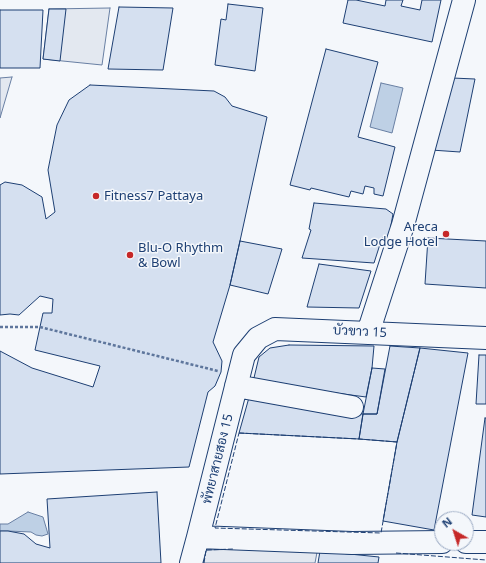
<!DOCTYPE html>
<meta charset="utf-8">
<style>
body{margin:0}
#map{position:relative;width:486px;height:563px;overflow:hidden;background:#f4f7fb;font-family:"Noto Sans",sans-serif}
canvas{display:block}
.north{position:absolute;left:434px;top:511px;width:40px;height:40px;box-sizing:border-box;background:#f4f7fb;border:1px solid #9eadc5;border-radius:50%;rotate:321deg;font-size:11px;font-weight:700;line-height:16px;text-align:center;color:#1d3f73}
.north::after{content:'';display:block;margin:auto;width:14px;height:18px;background:#c62828;clip-path:polygon(50% 0,100% 100%,50% 72%,0 100%)}
</style>
<div id="map">
<canvas width="486" height="563"></canvas>
<div class="north">N</div>
</div>
<script>
const g = document.querySelector('canvas').getContext('2d');
g.lineJoin = 'round';
function fillPath(path, color) { g.fillStyle = color; g.fill(path, 'evenodd'); }
const shape = rows => new Path2D(rows.map(r => 'M' + r).join(''));
function stroke(path, color, width, dash) { g.strokeStyle = color; g.lineWidth = width; g.lineCap = dash ? 'butt' : 'round'; g.setLineDash(dash || []); g.stroke(path); }
function label(font, color, halo, rows, align = 'center') {
  g.font = font + ' "Noto Sans",Sarabun,sans-serif'; g.lineWidth = 3; g.setLineDash([]); g.textBaseline = 'middle'; g.strokeStyle = halo; g.fillStyle = color; for (const [text, x, y, turn = 0] of rows) {
    g.save(); g.translate(x, y); g.rotate((+turn || 0) * Math.PI / 180); g.textAlign = isNaN(turn) ? turn : align; if (halo) g.strokeText(text, 0, 0); g.fillText(text, 0, 0); g.restore();
  }
}
const parking = shape([
 [110,8,102,65,43,59,49,9,110,8],
 [12,77,0,118,0,78,12,77],
 [318,547,315,563,203,563,206,550,318,547]
]);
fillPath(parking, '#e3e8f0');
stroke(parking, '#687fa3', 1);
const water = shape([
 [381,83,403,88,392,133,370,127,381,83],
 [28,512,43,517,48,534,42,536,36,535,31,532,8,531,0,531,0,524,8,524,28,512]
]);
fillPath(water, '#bed0e5');
stroke(water, '#687fa3', 1);
const building = shape([
 [348,0,356,0,385,6,386,0,403,0,401,6,420,10,422,0,441,0,432,42,343,23,348,0],
 [228,4,263,8,255,71,215,65,221,19,226,20,228,4],
 [119,7,173,8,163,70,108,69,119,7],
 [49,9,66,9,60,61,43,59,49,9],
 [0,10,43,10,40,68,0,68,0,10],
 [326,49,378,62,358,137,395,147,383,196,374,194,374,188,365,186,363,194,351,191,349,197,311,188,310,190,290,185,326,49],
 [452,78,475,79,460,152,431,150,452,78],
 [90,85,214,91,225,97,232,106,267,117,240,241,230,285,213,342,222,361,221,372,215,386,208,392,189,467,0,474,0,351,32,368,93,387,100,366,35,350,43,313,52,313,53,299,40,296,19,315,10,314,0,315,0,185,5,182,22,185,42,197,46,219,55,212,48,170,57,125,69,100,90,85],
 [314,203,386,209,393,214,389,236,382,238,374,263,302,258,311,230,309,229,314,203],
 [428,238,486,241,486,288,425,284,428,238],
 [240,241,282,249,268,294,230,285,240,241],
 [319,264,371,271,359,308,307,307,319,264],
 [289,345,374,346,372,368,366,397,253,382,259,357,270,348,289,345],
 [390,346,420,348,397,442,359,439,363,414,377,414,390,346],
 [420,348,468,353,434,530,383,521,397,442,420,348],
 [479,355,486,355,486,404,476,404,479,355],
 [372,368,385,369,377,414,363,414,372,368],
 [250,394,283,398,363,414,359,439,239,433,250,394],
 [485,418,486,418,486,517,472,515,485,418],
 [157,492,161,563,0,563,0,531,8,531,24,534,36,544,50,548,47,499,157,492],
 [320,551,379,557,378,563,318,563,320,551]
]);
fillPath(building, '#d5e0f0');
stroke(building, '#1d3f73', 1);
const minor = shape([
 [368,333,403,225,464,0],
 [236,386,352,407],
 [198,537,352,543,442,542],
 [466,542,486,542],
 [191,563,198,537,244,355,258,338,275,329,486,338]
]);
stroke(minor, '#1d3f73', 24);
stroke(shape([
 [0,327,40,327,218,371]
]), '#5e769c', 2.5, [3, 2]);
stroke(minor, '#f4f7fb', 22);
stroke(shape([
 [239,433,359,439,397,442,381,533,215,528,239,433],
 [396,553,486,560],
 [204,563,206,550,234,549]
]), '#1d3f73', 1, [5, 2]);
for (const [x, y, r, color] of [
 [96,196,4,"#c62828"],
 [446,234,4,"#c62828"],
 [130,255,4,"#c62828"]
]) { const dot = new Path2D(); dot.arc(x, y, r, 0, 2 * Math.PI); g.fillStyle = color; g.fill(dot); stroke(dot, '#f4f7fb', 1.5); }
label('13px', '#1d3f73', '#f4f7fb', [
 ["Fitness7 Pattaya",104,196],
 ["Areca",438,227,"right"],
 ["Lodge Hotel",438,242,"right"],
 ["Blu-O Rhythm",138,248],
 ["& Bowl",138,263]
], 'left');
label('13px', '#1d3f73', '#f4f7fb', [
 ["บัวขาว 15",360,332,3],
 ["พัทยาสายสอง 15",218,459,-76]
]);
</script>
